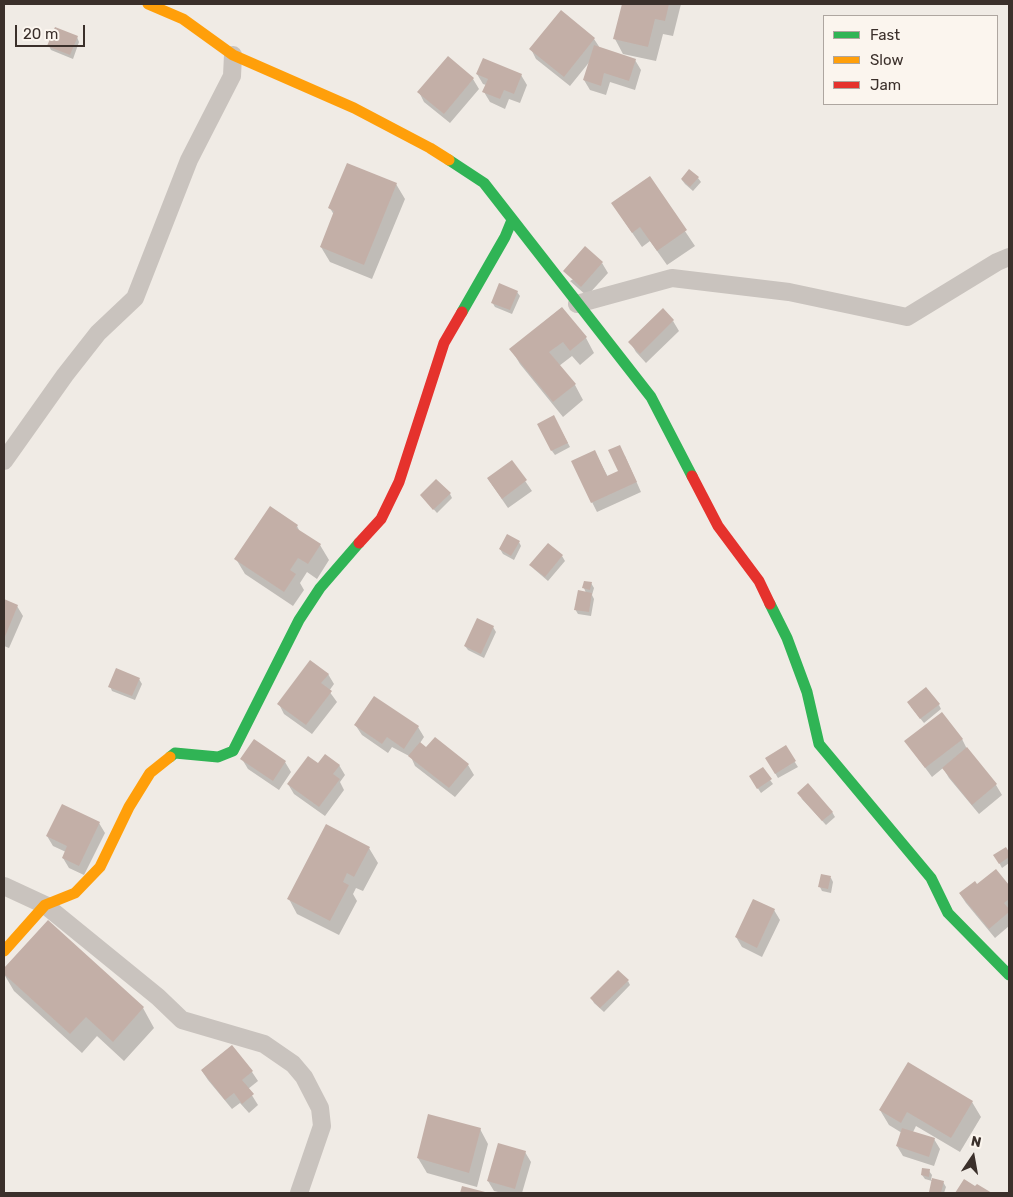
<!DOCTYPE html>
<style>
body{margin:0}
#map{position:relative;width:1013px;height:1197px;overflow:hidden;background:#f0ebe5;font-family:Rubik,sans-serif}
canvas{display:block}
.frame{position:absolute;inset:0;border:5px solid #3b302b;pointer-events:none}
.legend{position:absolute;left:823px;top:15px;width:175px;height:90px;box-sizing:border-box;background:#fbf5ee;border:1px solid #aea6a0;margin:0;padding:6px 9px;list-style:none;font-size:15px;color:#3b302b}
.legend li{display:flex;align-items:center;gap:10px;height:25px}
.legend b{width:25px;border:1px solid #aea6a0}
.north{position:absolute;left:948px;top:1132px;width:50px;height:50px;-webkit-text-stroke:4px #fbf5ee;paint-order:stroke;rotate:12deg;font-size:14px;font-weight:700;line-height:20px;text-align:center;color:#3b302b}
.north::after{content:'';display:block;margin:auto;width:18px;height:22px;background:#3b302b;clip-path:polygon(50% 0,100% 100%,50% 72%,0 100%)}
.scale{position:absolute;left:15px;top:25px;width:70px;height:22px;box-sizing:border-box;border:2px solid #3b302b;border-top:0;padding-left:6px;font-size:15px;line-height:18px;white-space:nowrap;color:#3b302b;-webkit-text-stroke:4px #fbf5ee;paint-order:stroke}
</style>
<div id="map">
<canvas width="1013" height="1197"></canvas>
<div class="frame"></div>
<ul class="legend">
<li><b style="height:6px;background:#30b455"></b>Fast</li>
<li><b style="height:6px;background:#ff9f0a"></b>Slow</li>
<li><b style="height:6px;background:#e5322d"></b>Jam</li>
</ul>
<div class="north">N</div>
<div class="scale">20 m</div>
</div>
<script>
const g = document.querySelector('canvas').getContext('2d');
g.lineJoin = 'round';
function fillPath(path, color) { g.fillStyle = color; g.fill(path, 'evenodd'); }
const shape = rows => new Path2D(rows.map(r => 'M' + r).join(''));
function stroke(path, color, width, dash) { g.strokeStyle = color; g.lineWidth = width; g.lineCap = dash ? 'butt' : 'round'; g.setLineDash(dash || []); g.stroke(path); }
fillPath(shape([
 [623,4,681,4,673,36,663,34,656,61,623,54,615,39],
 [77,37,79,42,73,59,51,50,49,46],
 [594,39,600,48,635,60,641,70,635,90,610,82,606,95,590,90,584,80,591,60,570,86,536,59,531,49],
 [448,57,473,79,479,89,450,123,424,102,419,92],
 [477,74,521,75,527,85,520,103,509,99,505,109,490,102,484,92,486,85,483,84],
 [649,178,695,246,667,265,650,241,642,247,622,218],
 [698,178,701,182,693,191,685,184,682,180],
 [396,184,405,199,372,279,330,262,321,247,334,215,330,208],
 [602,263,608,273,587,296,570,281],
 [517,292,520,296,512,314,495,307,492,302],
 [561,308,586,338,594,353,580,365,572,356,559,366,575,385,583,400,563,417,520,364,511,349],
 [673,321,679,331,646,363,636,352,630,342],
 [554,417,570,447,555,455,552,451],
 [595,452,608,477,620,472,625,456,641,492,597,512,592,502],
 [512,462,532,491,508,508,488,479],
 [450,494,452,498,437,513,421,495],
 [297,526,300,532,320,545,329,560,317,579,307,572,300,583,304,590,293,606,245,574,236,559],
 [519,542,521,546,514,560,503,554,500,549],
 [562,556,565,561,548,581,534,569,531,565],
 [591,583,594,588,592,595,594,599,591,616,578,614,575,609,586,593,584,588],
 [4,601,17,606,23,616,9,648,4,646],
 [493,627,496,632,484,658,468,650,465,646],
 [328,674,334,684,329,691,337,702,312,734,284,714,279,704],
 [139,679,142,684,135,700,112,691,110,686],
 [374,698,418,727,424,737,420,743,426,749,468,765,474,775,455,797,415,766,411,757,392,747,388,753,362,735,356,726],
 [939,705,941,709,924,723,911,707],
 [962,739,967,749,996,785,1002,795,979,814,949,778,943,768,932,777,906,742],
 [254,741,285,762,291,772,279,790,248,769,242,759],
 [785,747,798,767,778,778,766,758],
 [318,765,339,765,345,775,340,782,344,790,325,816,294,794,288,784],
 [770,780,773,784,761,793,753,781],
 [801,798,832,812,835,817,826,825],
 [99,823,105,833,84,875,69,868,63,858,66,852,53,846,47,836],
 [369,848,378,863,363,891,356,888,353,894,357,901,339,935,297,914,289,899],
 [1006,848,1009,854,1009,863,1002,868,995,855],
 [995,871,1009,887,1009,926,995,938,966,903,960,894,977,886],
 [822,875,831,878,833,882,831,893,822,891,820,887],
 [774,910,780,920,762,957,742,947,736,937],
 [48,922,143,1008,154,1028,124,1061,97,1036,82,1053,14,991,4,974,4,970],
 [628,981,630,985,604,1012,594,1003,592,999],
 [908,1064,972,1102,981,1117,960,1152,916,1126,913,1132,934,1139,940,1149,934,1166,903,1156,897,1146,902,1133,889,1125,880,1110],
 [202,1071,252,1072,258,1081,248,1089,258,1105,249,1113,240,1103,232,1109,208,1080],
 [480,1129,488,1144,477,1187,427,1173,418,1158],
 [525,1152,531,1162,522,1193,502,1193,494,1191,488,1181],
 [929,1171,932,1175,931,1180,943,1182,946,1187,944,1193,931,1193,930,1191,932,1181,925,1179,922,1175]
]), '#0003');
fillPath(shape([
 [622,4,669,4,665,21,655,19,648,47,613,39],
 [561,10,595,38,564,77,529,49],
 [55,27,78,36,70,55,47,46],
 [594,45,636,59,629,81,604,73,601,86,583,80],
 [448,56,474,78,444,114,417,92],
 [483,58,522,74,514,94,504,90,500,99,482,92,488,79,476,74],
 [347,163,397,183,364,265,320,247,334,211,328,208],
 [689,169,699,177,690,187,681,179],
 [650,176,687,230,657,251,640,227,632,233,611,203],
 [585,246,603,262,581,287,563,271],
 [499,283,518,291,510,310,491,303],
 [562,307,587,337,570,351,563,342,549,352,576,384,553,402,509,349],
 [663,308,674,320,640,354,628,342],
 [554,415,568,443,551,451,537,424],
 [620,445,637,482,591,503,571,461,595,450,607,476,618,471,608,450],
 [512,460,527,480,502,499,487,478],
 [436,479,451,493,433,510,420,495],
 [270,506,298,525,296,528,321,544,308,564,298,558,290,570,296,574,284,592,234,559],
 [507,534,520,541,511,556,499,549],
 [548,543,563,555,545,577,529,565],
 [584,581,592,582,590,590,582,588],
 [578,590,592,593,589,612,574,610],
 [4,599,18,605,4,639],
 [477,618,494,626,481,654,464,646],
 [310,660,329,674,321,683,332,691,306,725,277,704],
 [116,668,140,678,132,696,108,687],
 [926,687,940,704,920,719,907,702],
 [374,696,419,726,404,749,387,737,382,744,354,725],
 [942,712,963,739,925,768,904,741],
 [435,737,469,764,449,788,408,756,420,742,426,747],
 [254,739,286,761,273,781,240,759],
 [786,745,796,761,775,774,765,758],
 [967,747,997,784,972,805,942,768],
 [325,754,340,765,333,774,340,779,319,807,287,784,308,756,318,763],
 [763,767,772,779,757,789,749,776],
 [808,783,833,812,822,821,797,793],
 [62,804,100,822,79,866,62,858,67,846,46,836],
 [326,824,370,847,354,877,347,873,343,882,349,885,330,921,287,899],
 [1006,847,1009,852,1009,857,999,864,993,855],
 [996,869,1009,885,1009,899,1004,903,1009,909,1009,912,989,929,959,893,975,881,977,884],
 [821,874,831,876,828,889,818,887],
 [753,899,775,909,757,948,735,937],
 [48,920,144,1007,113,1042,86,1017,70,1034,4,974,4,968],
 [618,970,629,980,600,1008,590,998],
 [232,1045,253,1071,242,1080,254,1094,242,1104,234,1093,225,1100,201,1070],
 [908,1062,973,1101,951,1138,907,1112,901,1123,879,1110],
 [428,1114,481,1128,469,1173,417,1158],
 [902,1128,935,1138,929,1157,896,1146],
 [498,1143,526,1151,515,1189,487,1181],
 [922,1168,930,1169,929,1177,921,1175],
 [932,1178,944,1181,941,1193,929,1192],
 [964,1179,975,1186,977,1184,992,1193,955,1193],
 [462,1186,489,1193,460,1193]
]), '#c3afa7');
stroke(shape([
 [577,304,672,278,789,292,907,317,997,262,1009,257],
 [4,461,65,375,98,333,135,298,189,160,232,76,233,55],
 [4,886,45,905,158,997,182,1020,264,1044,293,1064,304,1077,320,1108,322,1126,299,1193]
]), '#c9c3be', 18);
stroke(shape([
 [449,160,484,183,651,397,692,476],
 [462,312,505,237,512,220],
 [770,604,787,638,807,692,819,744,931,878,948,913,1009,975],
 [170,757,175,753,218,757,233,751,299,620,320,588,359,543]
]), '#30b455', 11);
stroke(shape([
 [148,4,183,19,233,55,354,108,430,148,449,160],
 [4,951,45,905,75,893,100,867,129,807,150,773,170,757]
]), '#ff9f0a', 11);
stroke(shape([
 [692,476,718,526,759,581,770,604],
 [359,543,381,519,399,482,444,343,462,312]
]), '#e5322d', 11);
</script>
